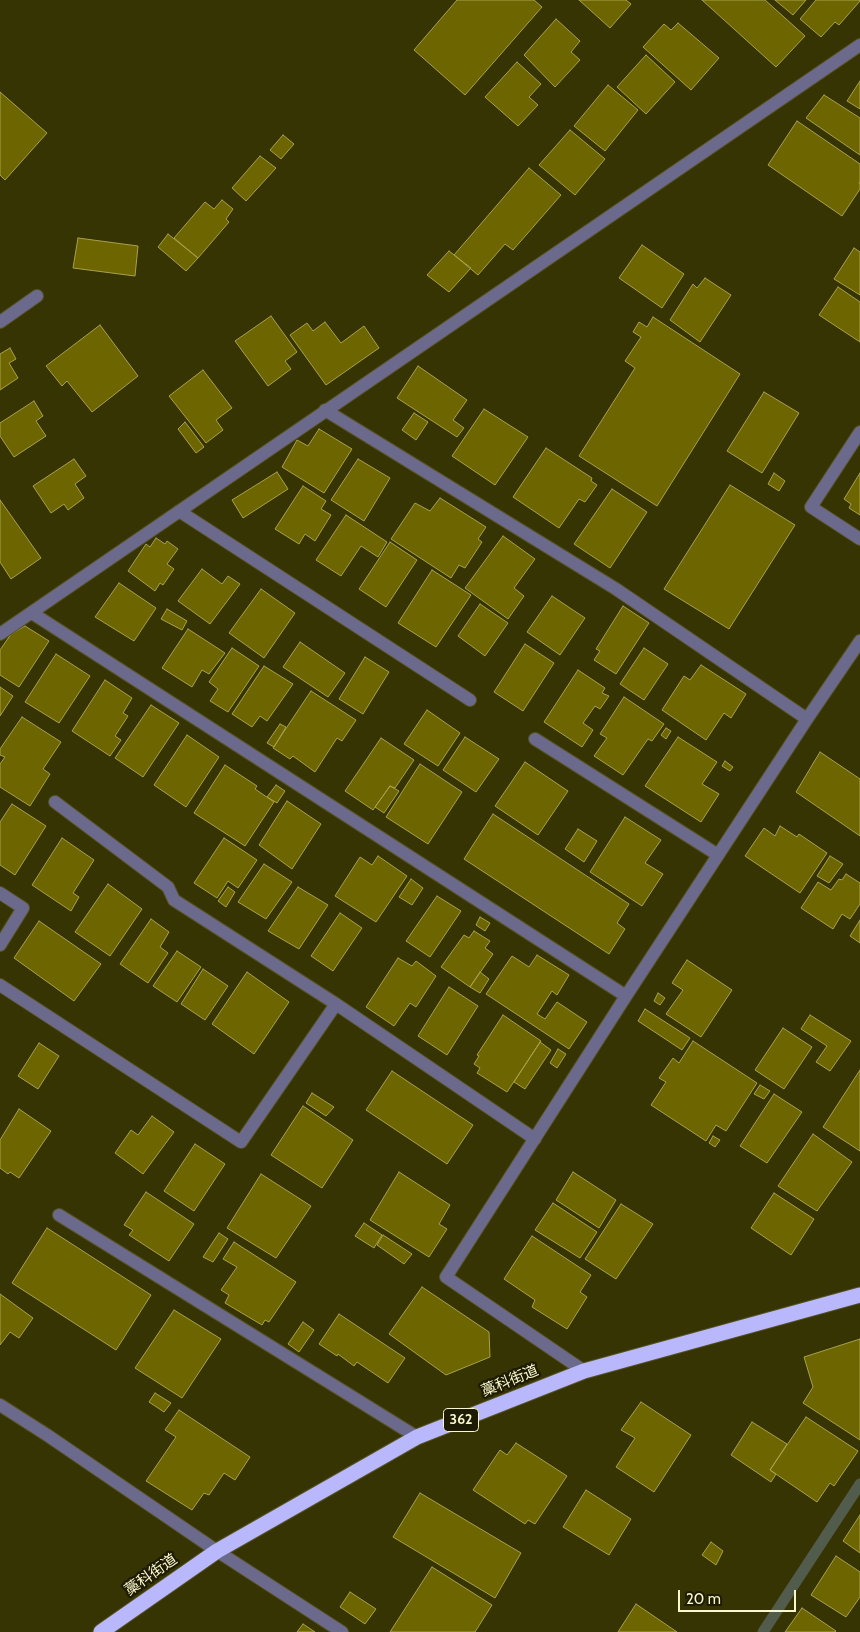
<!DOCTYPE html>
<meta charset="utf-8">
<style>
body{margin:0}
#map{position:relative;width:860px;height:1632px;overflow:hidden;background:#373403;font-family:Cabin,sans-serif}
canvas{display:block}
.scale{position:absolute;left:678px;top:1590px;width:118px;height:22px;box-sizing:border-box;border:2px solid #f9f7ce;border-top:0;padding-left:6px;font-size:15px;line-height:18px;white-space:nowrap;color:#f9f7ce;-webkit-text-stroke:4px #1d1b02;paint-order:stroke}
</style>
<div id="map">
<canvas width="860" height="1632"></canvas>
<div class="scale">20 m</div>
</div>
<script>
const g = document.querySelector('canvas').getContext('2d');
g.lineJoin = 'round';
const shape = rows => new Path2D(rows.map(r => 'M' + r).join(''));
function stroke(path, color, width, dash) { g.strokeStyle = color; g.lineWidth = width; g.lineCap = dash ? 'butt' : 'round'; g.setLineDash(dash || []); g.stroke(path); }
function fillPath(path, color) { g.fillStyle = color; g.fill(path, 'evenodd'); }
function label(font, color, halo, rows, align = 'center') {
  g.font = font + ' Cabin,"Noto Sans JP",sans-serif'; g.lineWidth = 4.5; g.setLineDash([]); g.textBaseline = 'middle'; g.strokeStyle = halo; g.fillStyle = color; for (const [text, x, y, turn = 0] of rows) {
    g.save(); g.translate(x, y); g.rotate((+turn || 0) * Math.PI / 180); g.textAlign = isNaN(turn) ? turn : align; if (halo) g.strokeText(text, 0, 0); g.fillText(text, 0, 0); g.restore();
  }
}
stroke(shape([
 [763,1632,860,1484]
]), '#525c4c', 11);
const building = shape([
 [457,0,534,0,542,7,465,95,414,50,457,0],
 [579,0,626,0,631,4,610,28,579,0],
 [702,0,765,0,805,36,776,67,702,0],
 [775,0,806,0,793,15,775,0],
 [816,0,860,0,860,1,839,25,835,22,821,37,800,19,816,0],
 [556,19,580,41,571,52,580,60,555,87,524,55,556,19],
 [678,23,719,58,691,90,643,47,664,24,671,30,678,23],
 [646,55,675,82,646,114,617,87,646,55],
 [517,62,541,84,529,97,538,105,518,126,485,97,517,62],
 [860,81,860,109,847,101,860,81],
 [608,85,638,110,605,151,574,126,608,85],
 [0,92,47,133,5,180,0,175,0,92],
 [824,95,860,118,860,155,806,118,824,95],
 [797,121,860,164,860,181,859,183,860,184,860,189,842,216,768,165,797,121],
 [570,130,605,159,575,195,539,165,570,130],
 [283,135,294,144,281,159,270,150,283,135],
 [260,156,276,168,246,201,232,188,260,156],
 [529,168,561,195,513,250,505,244,478,275,454,255,529,168],
 [222,200,233,209,226,219,229,222,198,258,174,238,205,202,214,209,222,200],
 [168,234,198,258,186,271,158,247,168,234],
 [78,238,138,246,135,276,73,268,78,238],
 [642,245,684,274,662,308,619,278,642,245],
 [854,248,860,252,860,295,834,279,854,248],
 [449,251,471,268,449,292,427,275,449,251],
 [705,278,731,295,700,342,670,320,693,284,697,288,705,278],
 [838,287,860,302,860,342,819,315,838,287],
 [271,316,297,352,285,361,291,369,268,386,235,341,271,316],
 [653,317,740,374,657,506,579,456,635,368,625,361,641,337,633,332,639,322,647,327,653,317],
 [325,322,341,343,364,326,379,348,326,385,290,335,307,323,313,331,325,322],
 [100,325,138,376,92,412,67,381,62,386,46,366,100,325],
 [10,348,16,359,9,363,18,378,0,390,0,354,10,348],
 [418,366,467,400,453,420,464,428,457,437,397,398,418,366],
 [203,370,232,408,216,420,223,430,206,443,169,396,203,370],
 [764,392,799,413,762,473,727,451,764,392],
 [34,401,43,416,36,421,46,436,14,457,0,436,0,423,34,401],
 [484,409,528,437,495,485,452,456,484,409],
 [414,413,428,422,416,440,402,430,414,413],
 [185,422,204,447,196,453,178,429,185,422],
 [319,429,352,449,324,493,282,467,297,440,308,446,319,429],
 [546,448,592,478,591,481,597,485,585,502,579,499,559,528,513,497,546,448],
 [74,459,86,476,75,484,84,498,68,510,64,504,51,513,33,486,74,459],
 [358,459,390,478,364,521,331,500,358,459],
 [277,472,288,489,243,518,232,500,277,472],
 [774,473,785,481,779,491,768,484,774,473],
 [860,473,860,515,849,508,851,504,844,499,860,473],
 [730,485,795,525,729,629,664,589,730,485],
 [303,486,326,501,321,509,331,515,315,541,305,534,299,544,275,529,303,486],
 [612,489,647,512,610,568,574,544,612,489],
 [440,498,486,527,478,539,482,542,465,568,459,565,451,578,391,539,415,503,430,511,440,498],
 [0,500,41,558,11,579,0,562,0,500],
 [346,515,387,542,378,557,361,546,341,576,316,560,346,515],
 [503,536,535,559,514,588,524,596,508,619,465,588,503,536],
 [156,538,165,544,167,541,178,549,167,564,174,569,163,585,160,583,155,591,128,571,146,544,150,547,156,538],
 [390,542,417,560,386,607,359,589,390,542],
 [202,569,222,584,228,576,240,584,210,624,178,601,202,569],
 [432,570,471,595,436,647,398,623,432,570],
 [119,583,156,608,134,641,95,617,119,583],
 [261,589,295,613,264,658,229,633,261,589],
 [552,596,585,618,560,655,527,632,552,596],
 [480,604,508,623,485,656,458,636,480,604],
 [623,606,649,623,616,674,594,660,600,651,596,649,623,606],
 [167,609,187,621,182,630,161,619,167,609],
 [25,626,49,641,19,687,0,675,0,650,11,634,25,626],
 [188,629,225,653,209,674,202,670,192,687,162,668,188,629],
 [300,642,345,673,328,697,283,667,300,642],
 [525,644,554,663,523,711,494,692,525,644],
 [232,648,259,666,228,712,210,701,218,689,209,682,232,648],
 [644,648,668,664,644,700,620,684,644,648],
 [56,654,90,676,59,723,25,702,56,654],
 [365,657,389,672,363,714,339,699,365,657],
 [701,665,746,694,731,718,724,713,706,740,662,710,684,676,690,680,701,665],
 [264,666,293,684,267,721,260,716,252,727,232,714,264,666],
 [578,670,605,688,602,693,609,696,600,709,595,706,583,723,593,730,582,747,544,722,578,670],
 [105,680,132,698,123,713,128,716,115,736,121,740,110,756,72,731,105,680],
 [0,687,13,696,0,716,0,687],
 [311,691,356,720,342,741,337,738,315,772,293,756,290,759,273,748,311,691],
 [624,697,664,724,652,741,648,739,623,775,594,756,607,738,600,734,624,697],
 [151,705,179,723,143,777,115,758,151,705],
 [427,710,460,733,438,766,404,744,427,710],
 [22,717,61,742,43,769,50,774,30,806,0,787,0,764,5,757,0,755,0,749,22,717],
 [280,724,286,727,274,747,267,743,280,724],
 [666,728,671,731,666,739,661,735,666,728],
 [187,735,219,757,186,807,154,785,187,735],
 [465,737,499,759,476,792,443,770,465,737],
 [678,737,717,762,702,784,719,794,701,822,645,786,678,737],
 [381,738,414,760,395,788,390,786,373,810,345,791,381,738],
 [820,752,860,779,860,836,796,792,820,752],
 [725,761,733,767,730,771,722,766,725,761],
 [525,762,568,791,538,835,495,806,525,762],
 [420,764,462,792,428,844,386,817,420,764],
 [225,765,257,786,255,789,274,802,245,846,194,813,225,765],
 [276,785,285,791,277,803,267,797,276,785],
 [390,786,399,791,384,813,375,807,390,786],
 [287,801,321,824,292,869,259,845,287,801],
 [12,804,46,826,15,875,0,865,0,822,12,804],
 [493,814,629,904,617,923,625,929,609,954,464,859,493,814],
 [625,817,661,840,645,863,663,874,642,906,590,872,625,817],
 [780,826,797,837,799,834,827,853,800,893,745,856,764,828,775,836,780,826],
 [578,829,597,841,584,862,565,849,578,829],
 [62,838,94,860,73,893,79,897,71,911,32,885,62,838],
 [224,838,257,860,238,888,228,881,217,898,194,883,224,838],
 [378,856,407,876,376,922,335,896,360,857,372,865,378,856],
 [830,856,843,864,829,883,817,876,830,856],
 [264,864,292,882,266,919,238,902,264,864],
 [846,874,860,883,860,904,850,919,842,914,833,929,801,908,818,882,831,890,839,879,842,880,846,874],
 [411,879,423,888,412,905,399,897,411,879],
 [108,884,142,909,110,956,75,932,108,884],
 [228,887,235,892,226,907,218,901,228,887],
 [298,887,328,905,299,949,268,931,298,887],
 [437,896,461,911,430,957,406,941,437,896],
 [340,913,362,928,333,971,311,956,340,913],
 [480,917,490,923,485,931,476,925,480,917],
 [151,919,169,932,160,947,168,953,148,983,120,964,151,919],
 [860,920,860,943,850,936,860,920],
 [39,921,101,964,74,1001,14,958,39,921],
 [474,931,490,941,485,948,493,954,470,987,441,967,464,935,469,938,474,931],
 [177,951,201,967,177,1002,153,986,177,951],
 [537,955,569,975,557,995,552,991,537,1014,545,1019,557,1002,587,1022,569,1049,486,994,512,956,529,967,537,955],
 [398,958,412,966,416,961,436,976,416,1007,410,1003,394,1026,366,1007,398,958],
 [687,960,732,990,701,1037,666,1014,683,990,672,983,687,960],
 [203,969,228,986,205,1020,181,1004,203,969],
 [247,972,289,1002,254,1054,212,1024,247,972],
 [480,972,489,979,480,993,470,987,480,972],
 [449,987,478,1006,447,1055,418,1036,449,987],
 [658,993,665,998,660,1005,654,1001,658,993],
 [645,1009,690,1038,682,1050,638,1021,645,1009],
 [503,1015,541,1041,507,1092,477,1073,480,1068,474,1064,479,1056,477,1055,503,1015],
 [810,1015,851,1041,830,1071,816,1062,827,1046,801,1029,810,1015],
 [783,1028,812,1047,784,1089,755,1070,783,1028],
 [693,1041,757,1083,726,1131,716,1125,706,1141,651,1105,666,1082,659,1078,673,1058,679,1063,693,1041],
 [540,1042,551,1050,525,1089,514,1082,540,1042],
 [39,1043,59,1056,38,1089,18,1076,39,1043],
 [558,1049,566,1054,557,1068,550,1063,558,1049],
 [860,1070,860,1151,823,1127,860,1070],
 [392,1071,473,1125,447,1164,366,1110,392,1071],
 [760,1085,770,1091,764,1099,754,1094,760,1085],
 [312,1093,334,1107,326,1116,306,1103,312,1093],
 [774,1094,802,1112,767,1163,740,1146,774,1094],
 [303,1106,353,1140,322,1188,271,1155,303,1106],
 [19,1109,51,1131,19,1178,10,1172,8,1174,0,1168,0,1140,19,1109],
 [152,1116,174,1132,143,1174,115,1153,131,1130,138,1135,152,1116],
 [813,1134,852,1162,817,1211,778,1186,813,1134],
 [713,1136,720,1140,715,1147,709,1143,713,1136],
 [195,1144,225,1164,194,1211,164,1191,195,1144],
 [399,1172,450,1205,439,1224,447,1229,429,1257,370,1220,399,1172],
 [573,1172,616,1200,599,1228,556,1200,573,1172],
 [261,1174,311,1206,276,1258,227,1228,261,1174],
 [146,1192,194,1224,169,1261,129,1235,133,1230,124,1225,146,1192],
 [774,1193,814,1219,791,1255,751,1228,774,1193],
 [553,1203,597,1232,580,1258,535,1230,553,1203],
 [621,1204,653,1224,616,1279,585,1259,621,1204],
 [364,1223,382,1235,374,1248,355,1236,364,1223],
 [47,1228,151,1295,116,1350,12,1283,47,1228],
 [219,1233,228,1239,213,1262,203,1257,219,1233],
 [383,1235,412,1254,404,1264,377,1245,383,1235],
 [532,1236,591,1275,580,1292,587,1297,567,1329,532,1307,535,1300,504,1279,532,1236],
 [234,1242,296,1282,269,1322,265,1320,262,1325,225,1303,229,1295,221,1290,237,1267,223,1259,234,1242],
 [422,1287,489,1332,490,1357,446,1375,389,1334,422,1287],
 [0,1294,33,1318,19,1338,10,1332,0,1345,0,1294],
 [174,1310,221,1339,182,1398,135,1368,174,1310],
 [339,1314,405,1358,388,1383,357,1362,354,1366,338,1354,337,1356,319,1344,339,1314],
 [303,1322,314,1330,299,1352,288,1344,303,1322],
 [860,1339,860,1440,803,1403,813,1387,804,1357,860,1339],
 [155,1393,171,1403,164,1412,149,1402,155,1393],
 [641,1402,691,1435,654,1492,616,1467,635,1438,621,1430,641,1402],
 [179,1410,250,1457,235,1480,224,1473,209,1495,204,1493,192,1510,146,1481,176,1437,165,1430,179,1410],
 [806,1417,858,1451,834,1486,830,1483,817,1502,770,1470,806,1417],
 [752,1422,787,1444,770,1470,776,1474,771,1482,731,1455,752,1422],
 [516,1443,567,1476,535,1524,528,1520,525,1524,473,1490,500,1450,507,1455,516,1443],
 [586,1490,631,1519,609,1555,563,1527,586,1490],
 [420,1493,521,1553,495,1598,393,1537,420,1493],
 [860,1515,860,1553,843,1541,860,1515],
 [711,1542,723,1551,716,1565,702,1555,711,1542],
 [836,1556,860,1572,860,1597,846,1617,811,1595,836,1556],
 [432,1567,492,1605,475,1632,390,1632,432,1567],
 [350,1592,376,1609,365,1624,340,1607,350,1592],
 [636,1604,677,1632,618,1632,636,1604],
 [802,1608,836,1631,835,1632,785,1632,802,1608],
 [303,1624,315,1632,297,1632,303,1624]
]);
fillPath(building, '#6d6600');
stroke(building, '#a7a14c', 1);
const street = shape([
 [0,322,37,296],
 [325,410,616,589,807,719],
 [860,432,811,507,860,539],
 [179,511,470,700],
 [32,613,626,996],
 [0,634,860,45],
 [535,739,718,855],
 [55,802,168,887,174,900,336,1004,535,1139],
 [0,893,23,908,0,945],
 [0,985,241,1142,336,1004],
 [59,1215,417,1437],
 [584,1371,446,1277,626,996,807,719,860,641],
 [0,1405,47,1435,217,1551,342,1632]
]);
const highway = shape([
 [101,1632,217,1551,417,1437,584,1371,860,1295]
]);
stroke(street, '#565323', 14);
stroke(highway, '#565323', 17);
stroke(street, '#6b6a8d', 12);
stroke(highway, '#bab8fd', 15);
for (const [x, y, w] of [
 [461,1420,35]
]) { const box = new Path2D(); box.roundRect(x - w / 2, y - 11.5, w, 23, 4); g.fillStyle = '#1d1b02'; g.fill(box); stroke(box, '#f9f7ce', 1); }
label('bold 14px', '#f9f7ce', null, [
 ["362",461,1420]
]);
label('15px', '#f9f7ce', '#1d1b02', [
 ["藁科街道",510,1381,-22],
 ["藁科街道",151,1575,-35]
]);
</script>
